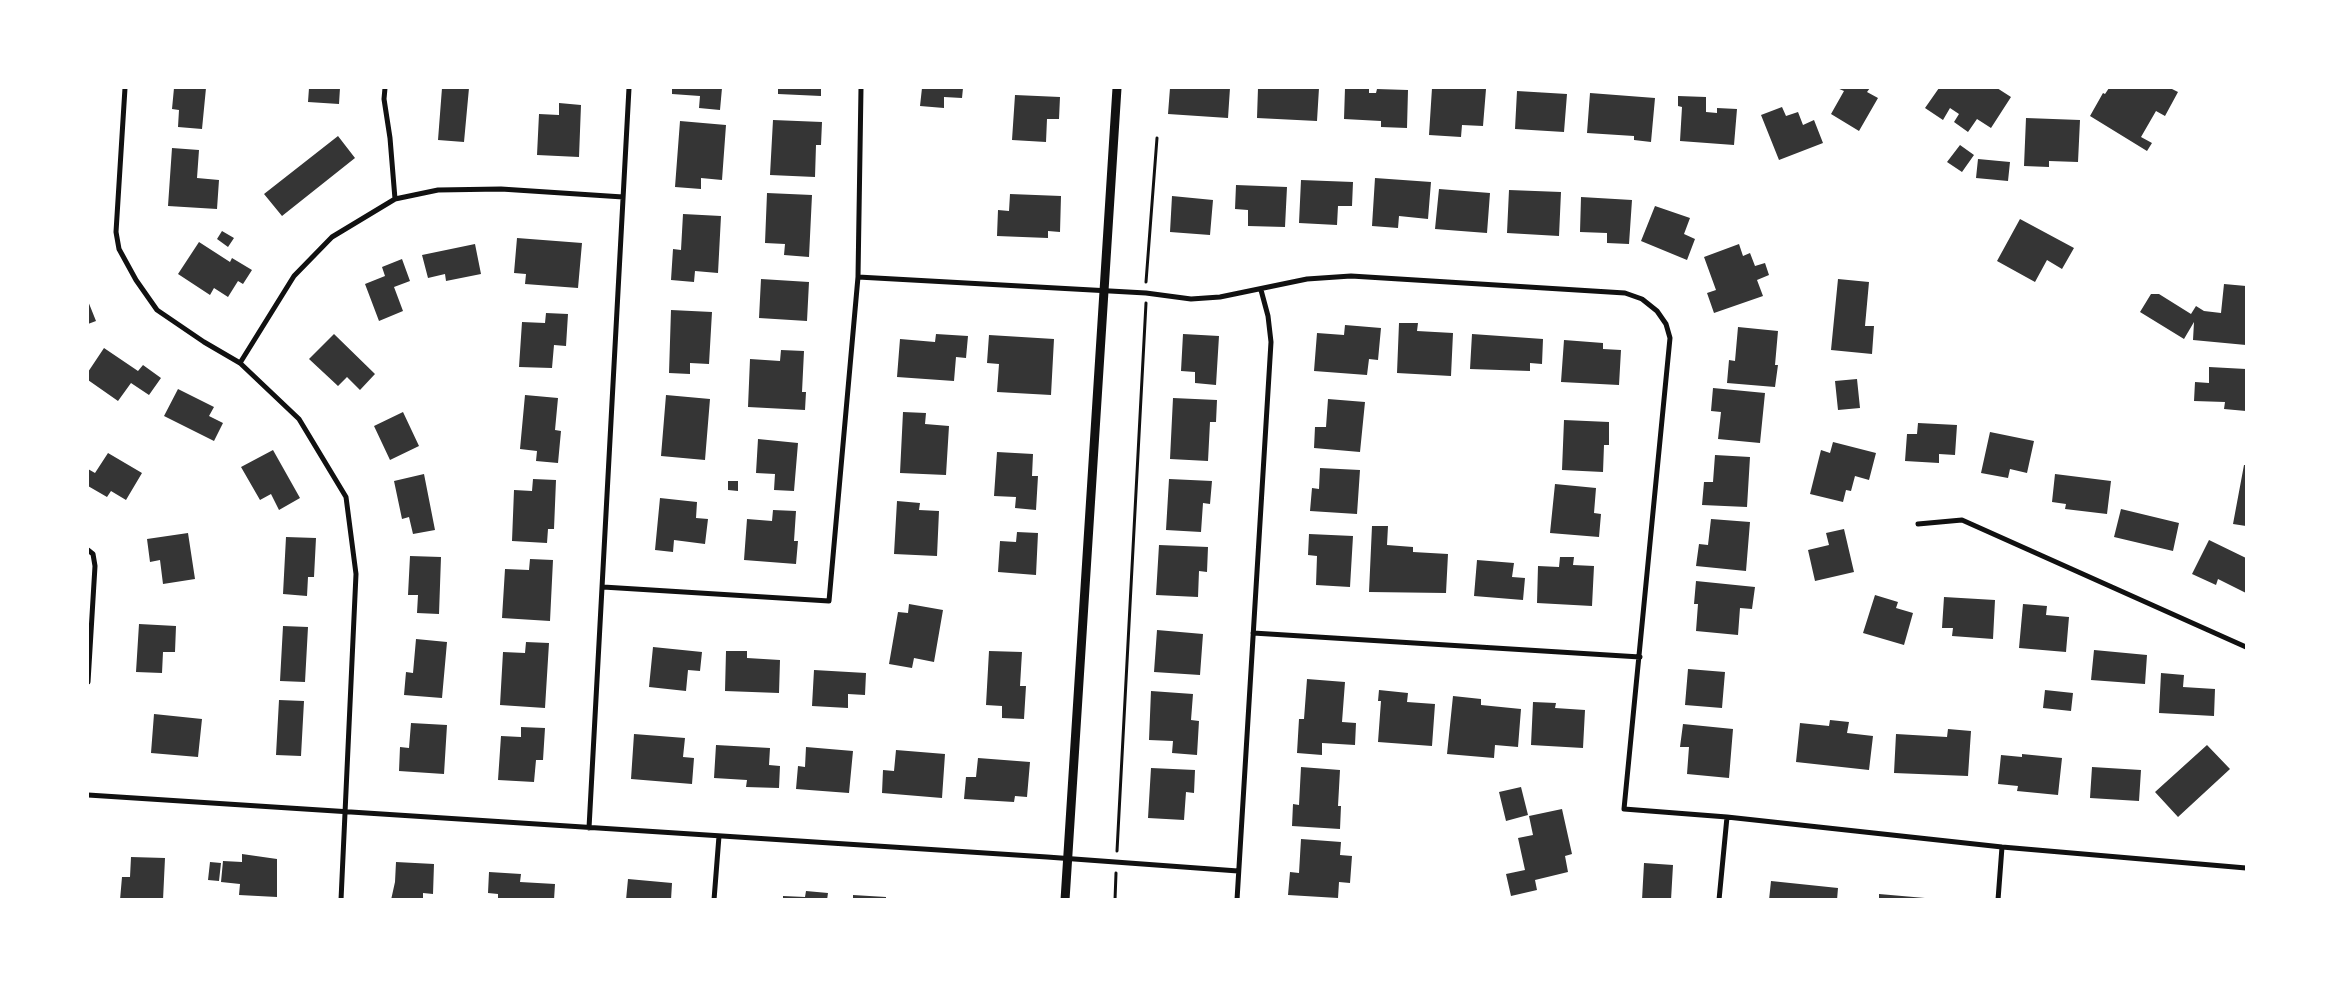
<!DOCTYPE html>
<style>
body{margin:0}
#map{position:relative;width:2334px;height:987px;overflow:hidden;background:#fff;font-family:Arial,sans-serif}
canvas{display:block}
.frame{position:absolute;inset:0;border:89px solid #fff;pointer-events:none}
</style>
<div id="map">
<canvas width="2334" height="987"></canvas>
<div class="frame"></div>
</div>
<script>
const g = document.querySelector('canvas').getContext('2d');
g.lineJoin = 'round';
function fillPath(path, color) { g.fillStyle = color; g.fill(path, 'evenodd'); }
const shape = rows => new Path2D(rows.map(r => 'M' + r).join(''));
function stroke(path, color, width, dash) { g.strokeStyle = color; g.lineWidth = width; g.lineCap = dash ? 'butt' : 'round'; g.setLineDash(dash || []); g.stroke(path); }
fillPath(shape([
 [174,88,206,88,202,129,178,127,179,110,172,109],
 [309,88,340,88,339,104,308,102],
 [442,88,469,88,464,142,438,140],
 [672,88,722,88,720,110,699,108,700,96,672,94],
 [778,88,821,88,821,96,778,94],
 [922,88,963,88,962,98,944,97,944,108,920,106],
 [1170,88,1230,88,1228,118,1168,114],
 [1258,88,1319,88,1317,121,1257,118],
 [1345,88,1369,88,1369,93,1376,93,1377,89,1408,90,1407,128,1381,127,1381,121,1344,119],
 [1432,88,1486,89,1483,126,1462,125,1461,137,1429,135],
 [1837,88,1870,88,1867,92,1878,98,1859,131,1831,114,1844,91],
 [1939,88,1997,88,2011,97,1991,128,1977,119,1968,132,1954,122,1959,114,1950,108,1943,120,1925,108],
 [2109,88,2170,88,2178,92,2165,116,2156,111,2141,137,2152,143,2147,151,2090,116,2103,93,2105,94],
 [1517,91,1567,94,1564,132,1515,129],
 [1590,93,1655,98,1651,142,1634,140,1634,136,1587,133],
 [1015,95,1060,97,1059,119,1047,119,1046,142,1012,140],
 [1678,96,1706,97,1706,112,1717,113,1717,108,1737,109,1734,145,1680,141,1682,107,1678,106],
 [559,103,581,105,579,157,537,155,539,114,559,115],
 [1782,107,1786,116,1798,112,1803,125,1814,120,1823,143,1779,160,1761,115],
 [2026,118,2080,120,2078,162,2049,161,2049,167,2024,166],
 [773,120,822,122,821,145,816,145,815,177,770,175],
 [680,121,726,125,722,180,701,178,701,189,675,187],
 [338,136,355,158,282,216,264,194],
 [1960,145,1974,155,1962,172,1947,162],
 [172,148,199,150,197,178,219,180,217,209,168,206],
 [1978,159,2010,162,2008,181,1976,178],
 [1375,178,1431,182,1428,219,1399,216,1398,228,1372,226],
 [1301,180,1353,182,1352,206,1338,206,1337,225,1299,223],
 [1236,185,1287,187,1285,227,1248,226,1248,210,1235,209],
 [1439,189,1490,193,1487,233,1435,229],
 [1509,190,1561,192,1559,236,1507,233],
 [767,193,812,195,809,257,784,255,785,244,765,243],
 [1010,194,1061,196,1060,232,1048,231,1048,238,997,236,998,210,1009,211],
 [1172,196,1213,200,1210,235,1170,232],
 [1581,197,1632,200,1629,244,1607,243,1607,233,1580,232],
 [1655,206,1690,218,1684,234,1695,239,1687,260,1641,241],
 [683,214,721,216,718,273,695,271,694,282,671,280,673,249,681,250],
 [2020,219,2074,248,2062,269,2047,260,2035,282,1997,261],
 [222,231,234,238,228,247,217,239],
 [517,238,582,243,578,288,525,284,526,274,514,273],
 [199,242,230,262,232,258,252,270,243,284,238,281,228,297,214,288,210,295,178,274],
 [475,244,481,274,446,281,445,274,428,278,422,255],
 [1739,244,1743,256,1750,253,1755,266,1765,263,1769,275,1757,280,1763,296,1714,313,1707,293,1716,290,1704,257],
 [402,259,410,281,394,287,403,311,379,321,365,284,385,276,382,267],
 [761,279,809,282,807,321,759,318],
 [1838,279,1869,282,1865,326,1874,326,1872,354,1831,350],
 [2224,284,2246,286,2246,345,2193,340,2194,322,2184,339,2140,312,2151,294,2159,294,2191,314,2196,306,2204,311,2221,313],
 [88,301,96,321,88,324],
 [671,310,712,312,709,364,690,363,690,374,669,373],
 [546,313,568,314,566,346,554,345,552,368,519,367,522,322,545,323],
 [1399,323,1418,323,1417,331,1453,333,1451,376,1397,373],
 [1345,325,1381,328,1378,360,1369,359,1367,375,1314,371,1317,333,1344,335],
 [1738,327,1778,331,1775,365,1778,365,1775,387,1727,383,1729,360,1735,361],
 [334,334,375,374,360,390,347,377,338,386,309,359],
 [936,334,968,336,966,358,956,357,954,381,897,377,900,339,935,342],
 [1183,334,1219,336,1216,385,1195,383,1195,372,1181,371],
 [1472,334,1543,339,1542,364,1530,363,1530,371,1470,369],
 [989,335,1054,339,1051,395,997,392,999,364,987,363],
 [1564,340,1603,343,1603,349,1621,350,1619,385,1561,382],
 [104,348,138,371,143,365,161,378,149,395,131,383,118,401,88,380,88,372],
 [781,350,804,351,802,392,806,392,805,410,748,407,750,359,780,361],
 [2209,367,2246,369,2246,411,2224,409,2225,402,2194,401,2195,382,2209,383],
 [1857,379,1860,408,1838,410,1835,381],
 [1713,388,1765,393,1760,443,1718,439,1721,412,1711,411],
 [178,389,214,407,209,416,223,423,214,441,164,416],
 [525,395,558,398,555,430,561,431,558,463,536,461,537,451,520,449],
 [666,395,710,399,705,460,661,456],
 [1173,398,1217,400,1216,422,1210,422,1208,461,1170,459],
 [1328,399,1365,402,1360,452,1314,448,1315,427,1326,427],
 [403,412,419,446,390,460,374,426],
 [903,412,926,413,925,424,949,426,946,475,900,473],
 [1564,420,1609,422,1609,445,1604,445,1603,472,1562,470],
 [1918,423,1957,425,1955,455,1939,454,1939,463,1905,461,1907,434,1917,434],
 [1990,432,2034,441,2027,473,2010,469,2008,478,1981,473],
 [758,439,798,443,794,491,774,490,775,474,756,473],
 [1833,442,1876,453,1869,480,1855,476,1851,491,1846,490,1843,502,1810,494,1821,450,1830,453],
 [273,450,300,498,279,510,271,494,260,500,241,467],
 [997,452,1033,454,1032,476,1038,476,1036,510,1015,508,1016,497,994,496],
 [108,453,142,473,126,500,111,491,107,497,88,486,88,469,95,473],
 [1715,455,1750,457,1747,507,1702,505,1704,482,1713,482],
 [2244,465,2246,465,2246,526,2233,524],
 [1320,468,1360,470,1357,514,1310,511,1312,488,1319,489],
 [424,474,435,530,413,534,409,517,402,519,394,481],
 [2055,474,2111,481,2107,514,2065,509,2066,504,2052,502],
 [533,479,556,480,554,529,548,529,547,543,512,541,514,490,532,491],
 [1169,479,1212,481,1210,504,1203,503,1201,532,1166,530],
 [728,481,738,481,738,491,728,490],
 [1555,484,1596,488,1594,513,1601,514,1599,537,1550,533],
 [660,498,697,502,696,518,708,519,705,544,674,540,673,552,655,550],
 [897,501,920,503,919,510,939,511,937,556,894,554],
 [2121,509,2179,523,2173,551,2114,537],
 [773,510,796,511,794,541,798,541,796,564,744,560,747,519,772,521],
 [1711,519,1750,522,1746,571,1696,566,1699,544,1708,545],
 [1372,526,1388,526,1387,545,1413,547,1413,552,1448,554,1446,593,1369,592],
 [1844,529,1854,572,1815,581,1808,550,1829,545,1826,533],
 [1017,532,1038,533,1036,575,998,572,1000,541,1016,542],
 [188,533,195,579,163,584,160,560,150,562,147,539],
 [1309,534,1353,536,1350,587,1316,585,1317,556,1308,555],
 [286,537,316,538,314,577,308,577,307,596,283,594],
 [2209,540,2246,558,2246,593,2218,579,2216,585,2192,574],
 [1159,545,1208,547,1207,572,1199,571,1198,597,1156,595],
 [410,556,441,557,439,614,417,613,418,595,408,595],
 [1560,557,1574,557,1573,565,1594,566,1592,606,1537,603,1538,566,1559,567],
 [530,559,553,560,550,621,502,618,505,569,529,570],
 [1477,560,1514,563,1512,577,1525,578,1523,600,1474,596],
 [1696,581,1755,587,1752,609,1740,608,1738,635,1696,631,1698,604,1694,604],
 [1875,595,1898,602,1896,608,1913,613,1904,645,1863,633],
 [1944,597,1995,600,1993,639,1952,636,1953,628,1942,628],
 [909,604,943,610,934,662,914,658,912,668,889,664,898,612,908,613],
 [2023,604,2047,606,2046,615,2069,617,2066,652,2019,648],
 [139,624,176,626,175,652,163,652,162,673,136,672],
 [283,626,308,627,305,682,280,681],
 [1157,630,1203,634,1200,675,1154,672],
 [416,639,447,642,442,698,404,695,406,672,413,673],
 [526,642,549,643,545,708,500,705,503,652,525,653],
 [653,647,702,652,700,671,688,670,686,691,649,687],
 [2094,650,2147,655,2145,684,2091,680],
 [726,651,747,651,747,658,780,660,779,693,725,691],
 [989,651,1022,652,1020,686,1026,686,1024,719,1002,718,1002,706,986,705],
 [1688,669,1725,672,1722,708,1685,705],
 [814,670,866,673,865,695,848,694,848,708,812,706],
 [2161,673,2184,675,2183,687,2215,689,2214,716,2159,713],
 [1307,679,1345,682,1342,722,1356,723,1355,745,1322,743,1322,755,1297,753,1299,719,1304,719],
 [1379,690,1408,693,1407,702,1435,704,1432,746,1378,742,1381,701,1378,701],
 [2045,690,2073,693,2071,711,2043,708],
 [1151,691,1193,694,1191,720,1199,721,1197,755,1172,753,1173,741,1149,740],
 [1453,696,1481,699,1481,705,1521,709,1518,747,1495,745,1494,758,1447,754],
 [279,700,304,701,301,756,276,755],
 [1533,702,1556,703,1555,708,1585,710,1583,748,1531,745],
 [154,714,202,719,198,757,151,753],
 [1830,720,1849,722,1847,733,1873,736,1869,770,1796,762,1800,723,1829,726],
 [411,723,447,725,444,774,399,771,400,747,409,748],
 [1683,724,1733,729,1729,778,1687,774,1689,747,1680,747],
 [521,727,545,728,543,760,536,760,534,782,498,780,501,736,521,737],
 [1948,729,1971,731,1968,776,1894,773,1896,734,1947,737],
 [634,734,685,738,683,757,694,758,692,784,631,779],
 [716,745,770,748,769,765,780,766,779,788,746,787,747,780,714,778],
 [2207,745,2230,769,2178,817,2155,792],
 [806,747,853,751,849,793,796,789,798,766,805,767],
 [896,750,945,754,942,798,882,793,883,770,894,771],
 [2022,754,2062,758,2058,795,2017,791,2018,786,1998,784,2001,755,2022,757],
 [978,758,1030,762,1027,797,1015,796,1014,802,964,799,966,777,976,777],
 [1301,767,1340,770,1338,806,1341,806,1340,829,1292,826,1293,804,1299,805],
 [2092,767,2141,770,2139,801,2090,798],
 [1151,768,1195,770,1194,793,1186,792,1184,820,1148,818],
 [1521,787,1528,815,1506,821,1499,792],
 [1562,809,1572,854,1565,856,1568,872,1535,880,1537,890,1511,896,1506,874,1525,870,1518,838,1533,835,1529,816],
 [1301,839,1341,842,1340,855,1352,856,1350,883,1339,882,1338,898,1288,895,1290,872,1299,873],
 [242,854,277,859,277,897,239,895,240,884,221,882,223,861,242,862],
 [131,857,165,858,163,900,120,900,122,877,130,877],
 [210,862,221,863,219,881,208,880],
 [396,862,434,864,433,894,423,893,423,900,391,900,395,882],
 [1644,863,1673,865,1671,900,1642,900],
 [489,872,521,874,520,882,555,884,554,900,498,900,498,894,488,893],
 [628,879,672,883,671,900,626,900],
 [1771,881,1838,888,1837,900,1769,900],
 [806,891,828,893,827,900,783,900,783,896,805,897],
 [1879,894,1925,898,1925,900,1879,900],
 [853,895,886,897,886,900,853,900]
]), '#353535');
stroke(shape([
 [1146,282,1157,138],
 [1117,851,1146,303],
 [1115,900,1116,873]
]), '#111', 3);
stroke(shape([
 [125,88,116,232,119,249,136,280,157,310,204,342,240,363,299,419,346,497,356,574,341,900],
 [385,88,384,99,390,138,395,199],
 [858,277,1146,293,1191,299,1220,297,1307,279,1351,276,1625,293,1642,299,1657,311,1666,324,1670,338,1624,809,1727,817,2002,847,2246,868],
 [240,363,294,276,332,237,395,199,438,190,501,189,623,197],
 [1918,524,1962,520,2246,647],
 [88,550,93,554,95,566,88,682],
 [603,587,829,601,858,277,861,88],
 [1253,633,1640,657],
 [88,795,1047,857,1238,871],
 [589,828,629,88],
 [714,900,719,836],
 [1237,900,1271,342,1268,316,1261,290],
 [1719,900,1727,817],
 [1998,900,2002,847]
]), '#111', 5);
stroke(shape([
 [1065,900,1117,88]
]), '#111', 9);
</script>
